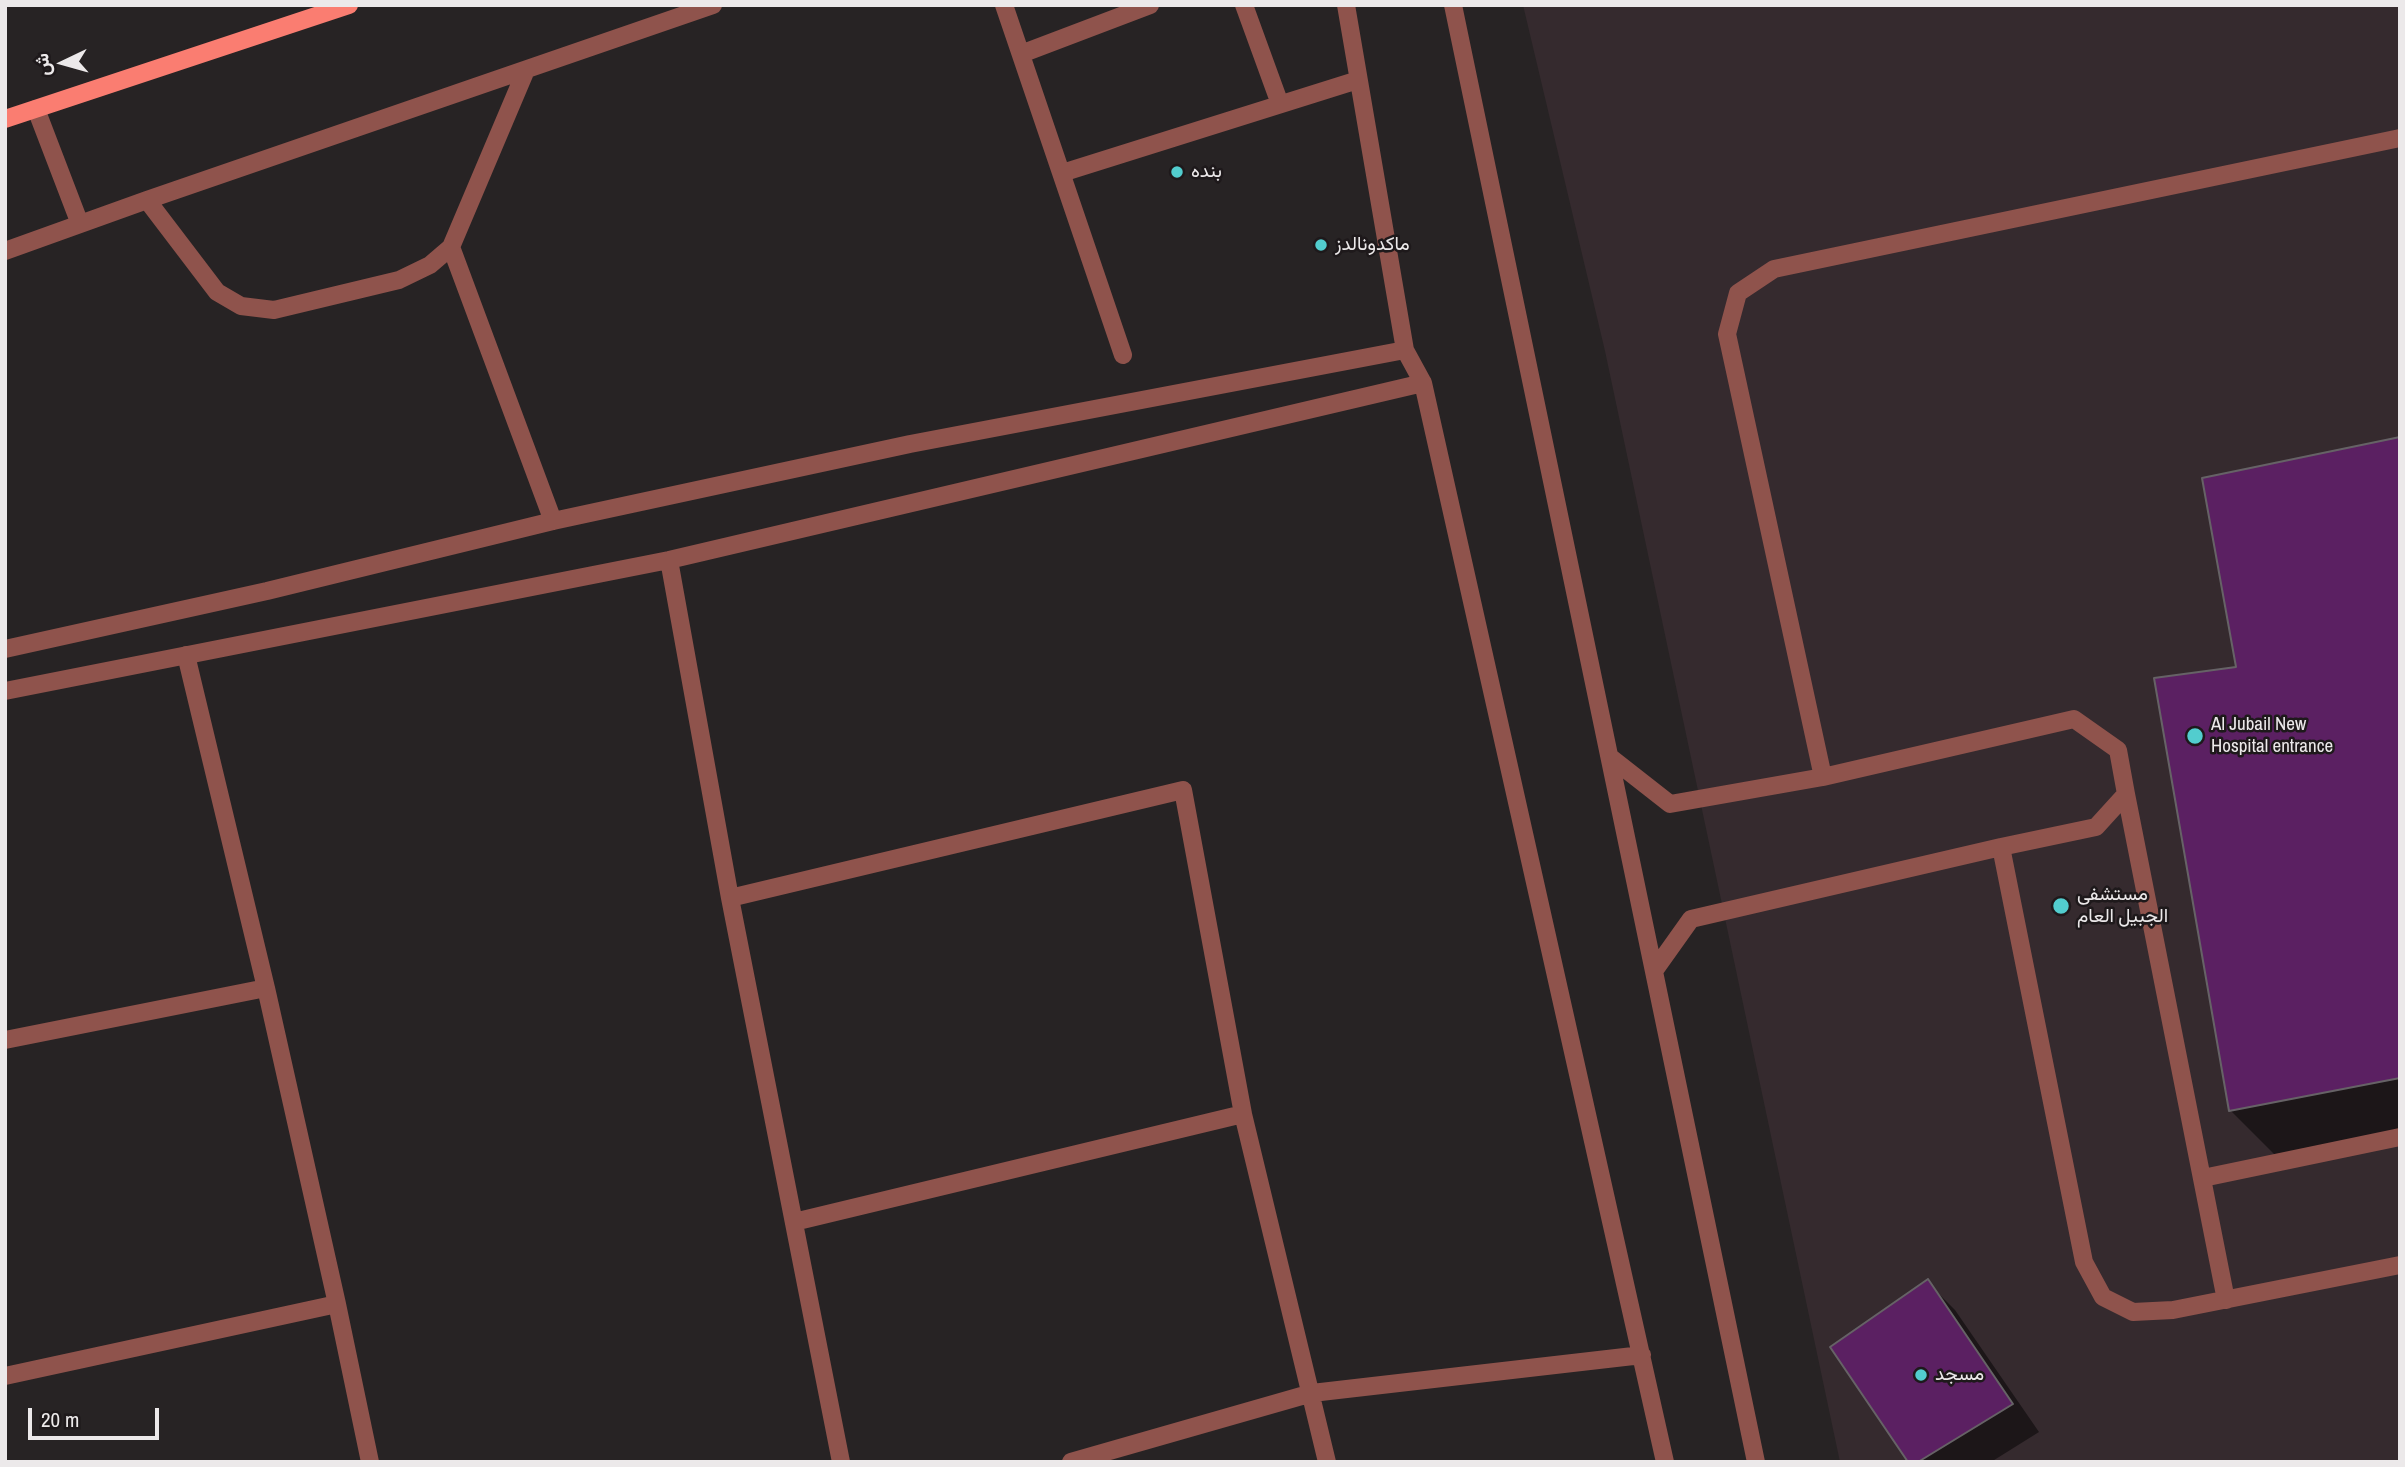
<!DOCTYPE html>
<meta charset="utf-8">
<style>
body{margin:0}
#map{position:relative;width:2405px;height:1467px;overflow:hidden;background:#272324;font-family:"Archivo Narrow",Vazirmatn,sans-serif}
canvas{display:block}
.frame{position:absolute;inset:0;border:7px solid #ece9ea;pointer-events:none}
.north{position:absolute;left:28px;top:28px;width:70px;height:70px;-webkit-text-stroke:5px #1e191b;paint-order:stroke;rotate:265deg;font-size:19px;font-weight:700;line-height:28px;text-align:center;color:#ece9ea}
.north::after{content:'';display:block;margin:auto;width:24px;height:32px;background:#ece9ea;clip-path:polygon(50% 0,100% 100%,50% 72%,0 100%)}
.scale{position:absolute;left:28px;top:1408px;width:131px;height:32px;box-sizing:border-box;border:4px solid #ece9ea;border-top:0;padding-left:9px;font-size:21px;line-height:24px;white-space:nowrap;color:#ece9ea;-webkit-text-stroke:5px #1e191b;paint-order:stroke}
</style>
<div id="map">
<canvas width="2405" height="1467"></canvas>
<div class="frame"></div>
<div class="north">ش</div>
<div class="scale">20 m</div>
</div>
<script>
const g = document.querySelector('canvas').getContext('2d');
g.lineJoin = 'round';
function fillPath(path, color) { g.fillStyle = color; g.fill(path, 'evenodd'); }
const shape = rows => new Path2D(rows.map(r => 'M' + r).join(''));
function stroke(path, color, width, dash) { g.strokeStyle = color; g.lineWidth = width; g.lineCap = dash ? 'butt' : 'round'; g.setLineDash(dash || []); g.stroke(path); }
function label(font, color, halo, rows, align = 'center') {
  g.font = font + ' "Archivo Narrow",Vazirmatn,sans-serif'; g.lineWidth = 5; g.setLineDash([]); g.textBaseline = 'middle'; g.strokeStyle = halo; g.fillStyle = color; for (const [text, x, y, turn = 0] of rows) {
    g.save(); g.translate(x, y); g.rotate((+turn || 0) * Math.PI / 180); g.textAlign = isNaN(turn) ? turn : align; if (halo) g.strokeText(text, 0, 0); g.fillText(text, 0, 0); g.restore();
  }
}
fillPath(shape([
 [1523,5,2400,5,2400,1462,1840,1462,1605,351]
]), '#352a2e');
fillPath(shape([
 [2400,439,2400,1135,2279,1159,2230,1110,2238,669],
 [1927,1282,1955,1310,2039,1432,1991,1462,1910,1462]
]), '#0007');
const building = shape([
 [2400,437,2400,1078,2229,1111,2154,678,2236,667,2202,478,2400,437],
 [1928,1279,2013,1404,1918,1462,1908,1462,1830,1347,1928,1279]
]);
fillPath(building, '#5b2062');
stroke(building, '#666266', 2);
stroke(shape([
 [1004,5,1123,355],
 [1244,5,1280,104],
 [1346,5,1405,350,1423,383,1665,1462],
 [1453,5,1756,1462],
 [1021,54,1150,5],
 [36,109,80,224],
 [1062,173,1358,80],
 [147,200,217,292,241,306,274,310,399,280,430,265,451,247,526,70],
 [451,247,553,521],
 [5,251,147,200,713,5],
 [669,560,730,898,841,1462],
 [5,649,267,591,553,521,910,444,1405,350],
 [5,691,669,560,1423,383],
 [1610,757,1670,804,1823,777,2074,719,2118,750,2126,794,2096,827,2001,847],
 [1823,777,1727,334,1738,293,1774,269,2400,138],
 [2126,794,2226,1300],
 [730,898,1183,790,1243,1114,794,1222],
 [1654,971,1691,919,2001,847,2084,1262,2103,1297,2133,1312,2173,1310,2400,1265],
 [266,988,337,1304],
 [5,1040,266,988,186,655],
 [1243,1114,1327,1462],
 [2203,1178,2400,1137],
 [5,1376,337,1304,370,1462],
 [1071,1462,1312,1393,1642,1355]
]), '#8f534c', 18);
stroke(shape([
 [5,119,349,5]
]), '#fa7d71', 18);
for (const [x, y, r, color] of [
 [1177,172,7,"#52cdce"],
 [1321,245,7,"#52cdce"],
 [2195,736,9,"#52cdce"],
 [2061,906,9,"#52cdce"],
 [1921,1375,7,"#52cdce"]
]) { const dot = new Path2D(); dot.arc(x, y, r, 0, 2 * Math.PI); g.fillStyle = color; g.fill(dot); stroke(dot, '#1e191b', 2.5); }
label('19px', '#ece9ea', '#1e191b', [
 ["بنده",1191,172],
 ["ماكدونالدز",1335,245],
 ["Al Jubail New",2211,725],
 ["Hospital entrance",2211,747],
 ["مستشفى",2077,895],
 ["الجبيل العام",2077,917],
 ["مسجد",1935,1375]
], 'left');
</script>
